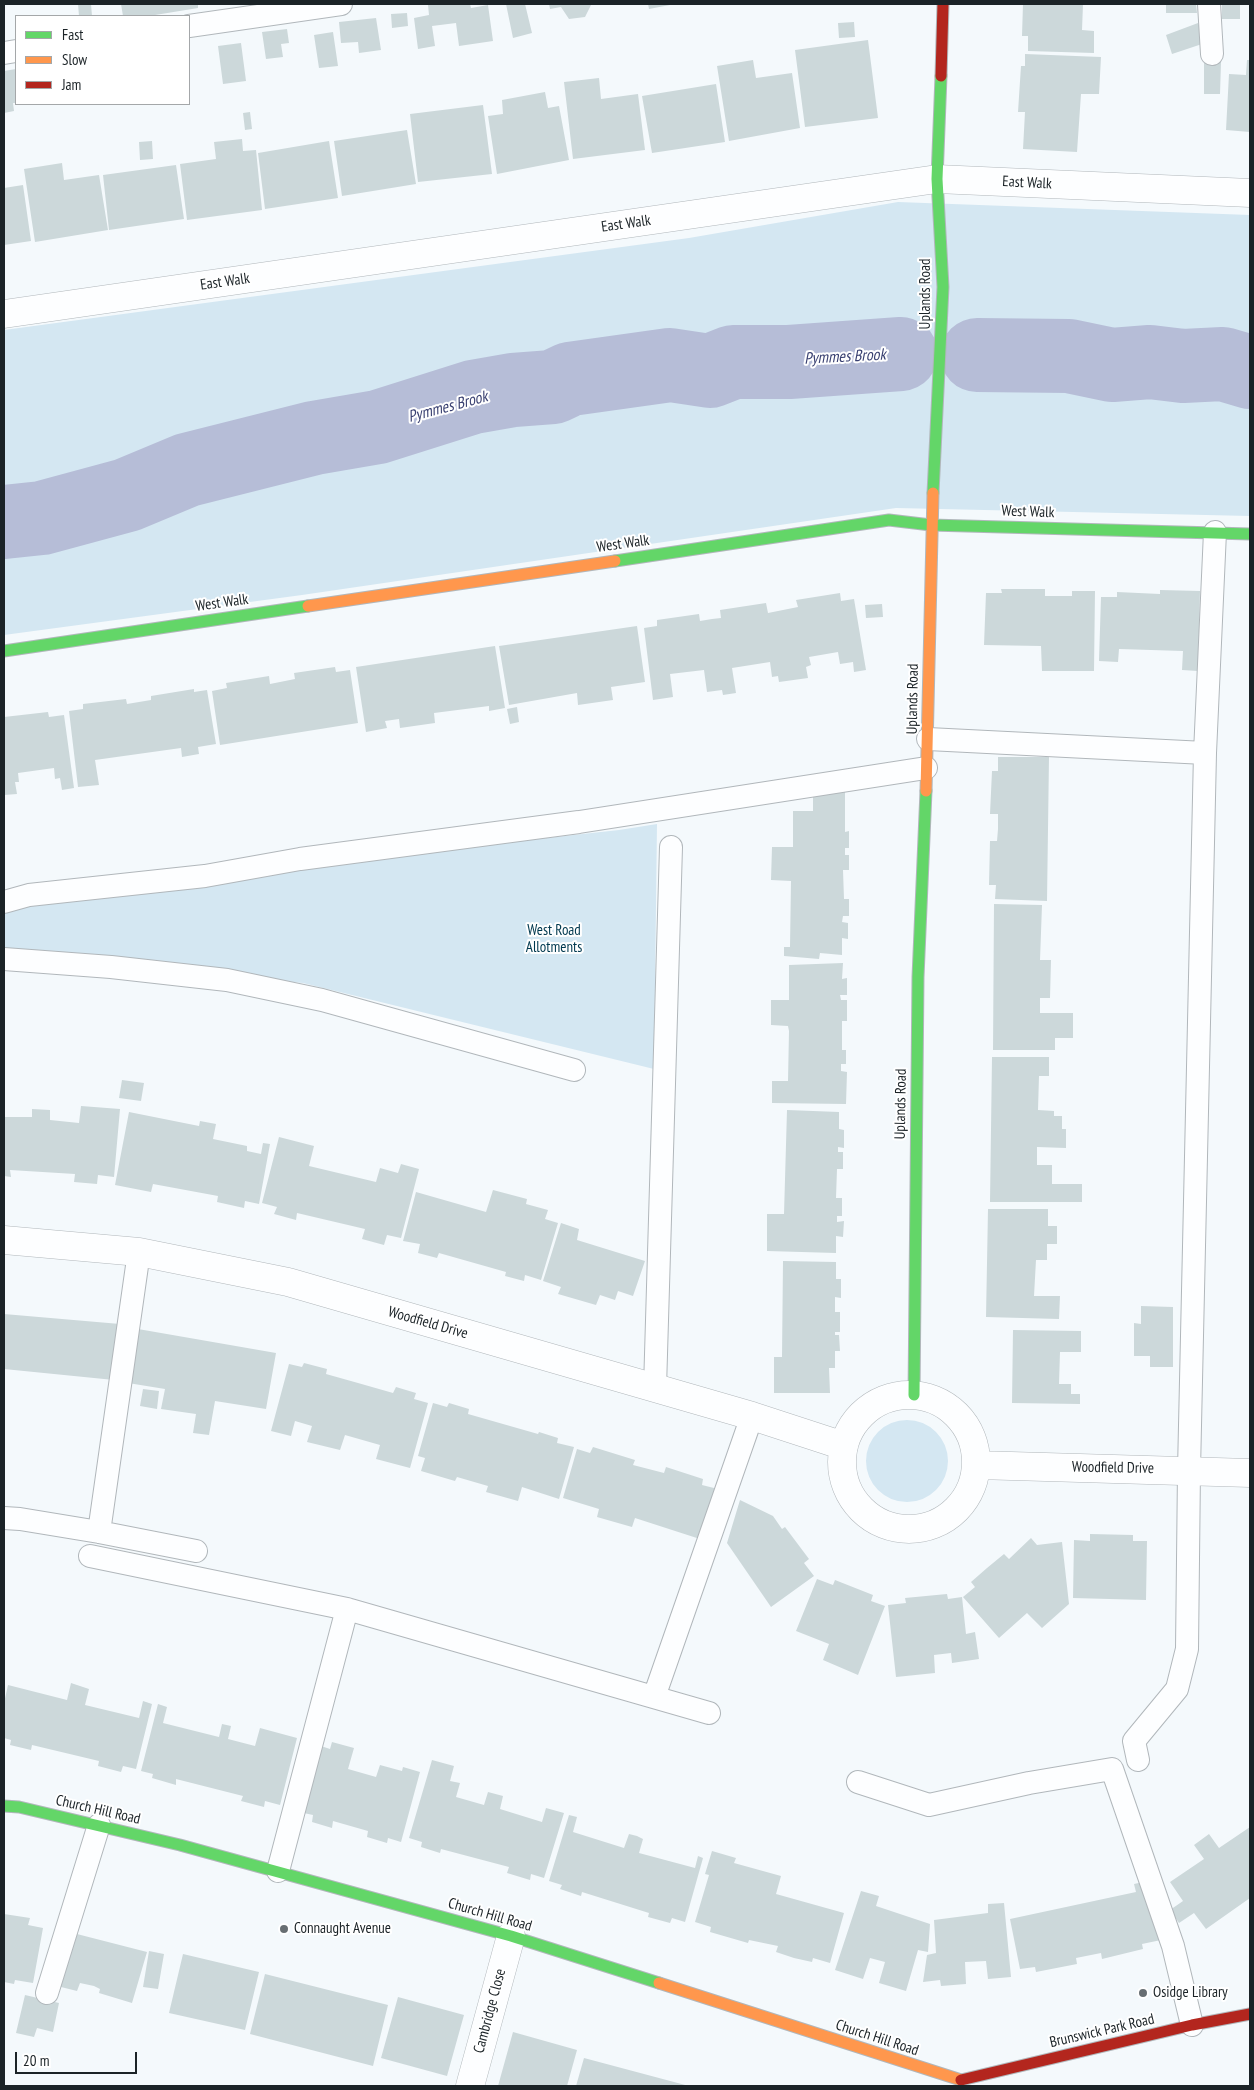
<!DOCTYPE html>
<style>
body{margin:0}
#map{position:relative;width:1254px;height:2090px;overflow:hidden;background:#f4f9fc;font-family:"PT Sans Narrow",sans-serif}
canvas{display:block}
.frame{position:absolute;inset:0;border:5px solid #1b2327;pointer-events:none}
.legend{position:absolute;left:15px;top:15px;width:175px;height:90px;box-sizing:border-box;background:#fff;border:1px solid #a4a7a9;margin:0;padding:6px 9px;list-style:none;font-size:15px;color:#1b2327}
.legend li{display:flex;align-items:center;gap:10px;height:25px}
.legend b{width:25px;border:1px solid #a4a7a9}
.scale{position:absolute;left:15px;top:2052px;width:122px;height:22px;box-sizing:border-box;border:2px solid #1b2327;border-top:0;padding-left:6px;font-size:15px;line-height:18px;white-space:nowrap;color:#1b2327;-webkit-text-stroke:4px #fff;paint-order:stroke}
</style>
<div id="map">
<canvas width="1254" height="2090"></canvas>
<div class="frame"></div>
<ul class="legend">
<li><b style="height:6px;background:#63d668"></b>Fast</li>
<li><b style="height:6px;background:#ff974d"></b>Slow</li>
<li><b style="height:6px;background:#b3261e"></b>Jam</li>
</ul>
<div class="scale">20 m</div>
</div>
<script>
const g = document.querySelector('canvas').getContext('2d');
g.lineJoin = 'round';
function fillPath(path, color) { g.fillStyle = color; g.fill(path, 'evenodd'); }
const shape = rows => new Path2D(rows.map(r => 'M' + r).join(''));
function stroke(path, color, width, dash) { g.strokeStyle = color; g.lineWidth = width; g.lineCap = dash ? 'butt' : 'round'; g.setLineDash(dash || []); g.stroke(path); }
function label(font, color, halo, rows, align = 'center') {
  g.font = font + ' "PT Sans Narrow",sans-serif'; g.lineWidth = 4; g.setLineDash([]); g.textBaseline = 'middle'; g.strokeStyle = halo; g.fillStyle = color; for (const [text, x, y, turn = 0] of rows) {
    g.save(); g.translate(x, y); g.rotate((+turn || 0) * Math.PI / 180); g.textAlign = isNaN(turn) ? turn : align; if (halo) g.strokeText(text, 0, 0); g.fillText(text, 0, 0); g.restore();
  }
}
fillPath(shape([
 [898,202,1250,215,1250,516,896,508,302,595,4,635,4,330,689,238],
 [657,824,654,1069,303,983,4,953,4,911,32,905,465,847,619,830],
 '866 1461a41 41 0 1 1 82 0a41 41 0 1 1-82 0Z'
]), '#d4e7f2');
stroke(shape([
 [977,355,1069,356,1112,365,1150,362,1183,366,1223,364,1250,372],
 [4,522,42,518,127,495,187,470,314,438,378,427,473,397,513,390,553,387,570,379,670,365,710,371,733,362,789,362,901,354]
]), '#b6bdd7', 74);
fillPath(shape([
 [78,4,91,4,92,16,79,16],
 [121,4,198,4,198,8,149,16,123,16],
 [436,4,470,4,471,8,488,5,493,41,459,46,456,23,432,26,435,46,418,49,414,18,429,15,428,5],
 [506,4,525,4,532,33,513,38],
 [549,4,591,4,591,5,585,17,569,19,561,7,550,9],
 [648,4,670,4,670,5,649,9],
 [1023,4,1083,4,1082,30,1094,31,1094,53,1028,51,1028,36,1022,36],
 [1166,4,1196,4,1197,13,1166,13],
 [1222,4,1240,4,1240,19,1222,19],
 [407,13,408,26,392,28,391,14],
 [376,18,381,50,359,53,358,42,341,43,339,22],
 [854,22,855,37,839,38,838,23],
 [1198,23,1205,43,1172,54,1166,35],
 [287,29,289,43,281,44,283,57,266,59,262,32],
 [333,32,338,66,319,68,314,35],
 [868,40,878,118,805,127,795,50],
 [241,43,246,81,223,84,218,46],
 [1025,54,1101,57,1099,94,1081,94,1077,152,1023,149,1025,112,1018,112,1021,66,1025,66],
 [753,60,756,78,792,73,800,128,729,141,717,66],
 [1247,60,1250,60,1250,132,1226,130,1229,74,1246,75],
 [1204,61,1221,62,1220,94,1204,94],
 [16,69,16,103,13,103,14,111,4,113,4,71],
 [599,78,601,99,638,94,645,150,573,159,564,82],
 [716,84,725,142,652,153,642,96],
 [545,92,548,108,559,106,569,160,497,174,488,116,503,114,502,100],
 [483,105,492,174,418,182,410,114],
 [250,112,252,129,245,130,243,113],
 [407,130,416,184,342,196,334,141],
 [242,139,243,151,256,150,262,210,187,220,180,164,216,159,214,142],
 [152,141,153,159,140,160,139,142],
 [329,141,338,198,265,209,258,153],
 [62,163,64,180,99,175,108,230,35,242,24,169],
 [176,165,184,219,109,230,103,175],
 [23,185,31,241,4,245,4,188],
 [1001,589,1045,589,1045,596,1072,596,1072,591,1095,591,1094,671,1042,671,1041,646,984,645,986,593,1002,593],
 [1160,590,1200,591,1198,671,1182,670,1183,651,1119,649,1118,662,1099,661,1101,597,1117,597,1117,592,1160,594],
 [840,593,841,601,854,599,866,670,854,672,853,662,840,664,838,652,809,657,811,665,806,667,808,678,779,682,778,676,772,677,770,662,732,668,736,693,723,695,722,690,707,692,704,670,670,674,673,697,653,700,644,628,657,626,657,620,699,614,700,621,712,619,721,618,720,610,766,603,768,613,798,607,796,600],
 [882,604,883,617,866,618,865,605],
 [637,626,645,682,611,687,613,700,578,705,577,693,509,705,499,646],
 [495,646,505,708,489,711,489,706,434,713,435,723,400,728,399,719,385,721,387,728,366,732,356,667],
 [335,667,336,672,350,670,358,723,220,745,212,691,227,688,226,683,269,676,270,684,295,679,294,673],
 [194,689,194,692,207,690,216,744,198,747,199,754,182,757,181,748,95,760,99,785,78,787,69,711,83,709,83,704,126,699,127,704,151,700,151,696],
 [517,707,519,722,510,724,507,709],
 [48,712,49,717,64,715,74,788,62,790,60,778,55,779,54,768,18,773,19,782,15,782,17,794,4,795,4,717],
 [998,757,1049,757,1047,901,995,899,996,885,989,885,990,841,997,841,998,829,998,814,990,814,992,771,998,771],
 [845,789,845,832,849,831,849,848,845,848,845,855,849,855,849,870,843,870,844,899,849,899,849,916,843,916,842,922,848,923,848,939,842,938,842,955,820,953,819,959,784,956,784,947,790,947,791,881,771,880,772,847,793,847,793,811,813,811,813,795],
 [994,904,1042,905,1040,960,1051,960,1050,998,1040,998,1040,1013,1073,1013,1073,1038,1055,1038,1055,1050,993,1050],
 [843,963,842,979,847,978,847,995,840,995,841,1000,847,1000,847,1021,842,1021,842,1050,846,1050,846,1064,841,1064,841,1071,847,1072,846,1104,772,1103,772,1081,788,1081,789,1031,788,1026,771,1025,771,1000,789,1000,789,965],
 [992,1057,1049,1057,1049,1076,1039,1076,1038,1110,1054,1111,1054,1116,1062,1116,1062,1129,1066,1129,1066,1148,1037,1147,1037,1165,1052,1165,1052,1184,1082,1184,1082,1202,990,1202],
 [122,1080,144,1083,141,1101,119,1098],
 [81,1106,120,1109,114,1177,98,1175,97,1184,74,1182,75,1174,10,1170,11,1177,4,1176,4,1117,32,1117,32,1109,50,1110,50,1120,79,1123],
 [787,1110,839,1112,839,1129,844,1130,844,1148,838,1147,838,1152,843,1152,843,1169,837,1169,836,1198,842,1198,842,1216,837,1216,837,1222,844,1221,843,1237,836,1236,836,1253,767,1251,767,1214,784,1214],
 [129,1112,199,1126,200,1121,216,1124,213,1139,247,1146,247,1151,261,1154,263,1143,270,1144,259,1204,245,1201,244,1208,217,1202,218,1196,153,1184,151,1192,115,1185],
 [279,1137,314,1146,309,1166,376,1182,380,1168,398,1173,401,1164,419,1169,401,1238,387,1235,384,1245,362,1239,365,1229,297,1213,296,1220,274,1214,277,1207,262,1203],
 [493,1190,527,1199,526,1204,548,1210,545,1219,558,1223,541,1280,525,1275,524,1281,505,1276,506,1272,439,1253,437,1258,418,1253,420,1244,403,1241,416,1192,486,1212],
 [988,1209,1048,1209,1048,1226,1057,1226,1057,1244,1047,1244,1047,1260,1036,1260,1034,1296,1060,1296,1059,1319,986,1317],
 [561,1223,579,1229,577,1240,645,1261,633,1296,618,1291,615,1300,600,1295,596,1305,558,1294,561,1287,543,1281],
 [783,1261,836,1262,836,1279,841,1279,841,1298,835,1297,835,1312,840,1312,840,1332,835,1332,835,1335,839,1335,840,1351,835,1351,835,1368,829,1368,830,1393,774,1393,774,1357,782,1357],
 [1141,1306,1173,1307,1173,1367,1150,1367,1150,1356,1134,1356,1134,1323,1141,1324],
 [4,1314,120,1324,114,1380,4,1369],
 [138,1329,276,1353,266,1409,215,1401,209,1435,193,1433,196,1414,161,1409,165,1389,128,1383],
 [1013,1330,1081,1331,1081,1352,1060,1352,1059,1384,1071,1384,1071,1394,1080,1394,1080,1404,1012,1403],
 [304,1363,327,1369,326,1374,358,1383,393,1393,396,1387,416,1393,414,1399,428,1403,410,1468,376,1459,380,1445,345,1435,340,1450,307,1442,312,1426,295,1421,291,1436,271,1431,289,1364,302,1367],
 [143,1389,159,1391,157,1409,140,1406],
 [433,1403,447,1407,449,1403,469,1409,468,1414,538,1434,539,1432,558,1438,557,1443,574,1447,559,1499,522,1487,518,1501,486,1492,488,1486,457,1477,455,1481,421,1471,425,1458,418,1456],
 [593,1447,635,1460,633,1465,664,1473,666,1467,703,1479,702,1485,718,1489,703,1540,635,1518,632,1527,597,1517,599,1509,563,1498,577,1449,590,1453],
 [740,1500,773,1516,782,1529,785,1527,809,1559,804,1563,814,1576,771,1607,727,1543],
 [1090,1534,1133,1535,1133,1541,1147,1541,1146,1600,1073,1598,1074,1540,1090,1541],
 [1031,1538,1037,1545,1062,1542,1069,1604,1042,1628,1027,1613,999,1638,963,1597,975,1587,971,1582,987,1568,1004,1554,1009,1559],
 [817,1579,833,1585,835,1580,873,1595,871,1601,885,1606,858,1675,823,1660,829,1644,796,1631],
 [947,1594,948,1599,962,1597,966,1634,975,1632,979,1659,952,1663,951,1653,934,1655,935,1673,896,1677,888,1605,906,1603,905,1598],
 [71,1683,89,1689,85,1705,139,1718,143,1701,152,1704,136,1769,123,1766,121,1772,98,1766,99,1761,32,1745,31,1750,10,1745,11,1740,4,1738,4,1703,8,1685,67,1700],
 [158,1704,167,1707,163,1723,219,1737,222,1724,231,1726,228,1739,255,1746,260,1728,297,1738,280,1805,265,1801,264,1807,241,1801,243,1796,176,1779,176,1785,152,1778,153,1774,141,1771],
 [332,1742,354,1748,348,1769,376,1777,380,1765,402,1771,403,1767,420,1772,401,1842,388,1838,387,1843,367,1837,368,1831,333,1821,332,1828,312,1822,313,1815,299,1812,318,1745,330,1749],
 [432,1760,454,1766,450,1781,460,1783,456,1797,484,1805,488,1792,503,1796,500,1809,542,1822,546,1808,564,1813,544,1878,531,1874,530,1880,507,1873,509,1867,441,1849,440,1853,421,1847,422,1842,409,1838],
 [569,1815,577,1817,573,1832,624,1848,629,1834,637,1836,643,1839,639,1853,695,1868,698,1856,703,1858,685,1922,672,1918,670,1923,648,1917,649,1913,582,1892,581,1896,560,1889,562,1885,549,1881],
 [1250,1827,1250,1898,1206,1929,1194,1913,1179,1923,1170,1910,1183,1901,1170,1882,1204,1859,1194,1845,1209,1834,1219,1848],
 [712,1851,736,1858,734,1863,781,1876,776,1894,844,1913,830,1963,813,1958,812,1962,794,1958,776,1952,778,1946,749,1940,748,1943,710,1932,711,1927,695,1922,709,1875,705,1874],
 [1148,1881,1161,1940,1142,1944,1143,1949,1102,1959,1101,1953,1076,1958,1077,1964,1036,1972,1035,1967,1020,1969,1010,1919,1136,1892,1134,1884],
 [861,1891,879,1896,876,1906,930,1924,928,1952,918,1950,906,1991,879,1983,885,1962,870,1958,863,1979,835,1970],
 [1004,1903,1011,1977,988,1979,986,1961,965,1962,966,1984,941,1986,940,1980,923,1982,927,1955,936,1953,934,1920,988,1913,988,1904],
 [4,1914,30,1918,28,1925,43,1928,33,1983,15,1980,14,1984,4,1982],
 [73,1933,147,1952,132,2003,99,1993,100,1989,94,1986,80,1983,77,1991,57,1986],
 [149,1951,164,1954,158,1989,143,1987],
 [183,1954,259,1972,245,2030,169,2013],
 [265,1974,388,2005,373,2066,250,2034],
 [25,1995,59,2003,53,2032,37,2028,34,2037,16,2033],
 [398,1997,464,2015,447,2076,381,2058],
 [513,2032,577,2050,567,2086,498,2086],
 [584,2058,689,2086,576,2086]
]), '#ccd8da');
const lane = shape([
 [1209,4,1212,54],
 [189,26,341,4],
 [4,53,16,51],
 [928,739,1205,753],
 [4,902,29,895,205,876,300,859,579,822,926,768],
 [4,959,111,967,227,980,322,1000,574,1070],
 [655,1388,671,847],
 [4,1518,20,1519,99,1532,196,1551],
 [99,1532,139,1252],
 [90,1556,347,1609,709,1713],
 [654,1697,752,1416],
 [1138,1760,1134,1741,1177,1689,1187,1649,1189,1470,1205,753,1215,532],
 [858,1782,929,1805,1029,1783,1112,1769,1173,1946,1192,2025],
 [278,1871,347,1609],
 [47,1993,99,1825]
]);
const street = shape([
 [4,314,937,179,1250,193],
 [4,1240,139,1252,288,1282,752,1416,844,1446],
 '842 1462a67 67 0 1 1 134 0a67 67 0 1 1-134 0Z',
 [977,1465,1250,1473],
 [470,2086,511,1936]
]);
const fast = shape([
 [933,493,943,287,937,179,941,76],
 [615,561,889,520,931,525,1250,534],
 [4,651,308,606],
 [914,1395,918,977,926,791],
 [4,1806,19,1807,180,1845,511,1936,659,1983]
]);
const slow = shape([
 [308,606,615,561],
 [926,791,933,493],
 [659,1983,961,2080]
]);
const jam = shape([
 [941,76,943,4],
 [961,2080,1192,2025,1250,2014]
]);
stroke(lane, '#b1b7bb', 24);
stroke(street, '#b1b7bb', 29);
stroke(fast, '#b1b7bb', 13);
stroke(slow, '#b1b7bb', 13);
stroke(jam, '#b1b7bb', 13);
stroke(lane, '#fdfeff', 22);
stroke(street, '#fdfeff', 28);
stroke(fast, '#63d668', 11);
stroke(slow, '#ff974d', 11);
stroke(jam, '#b3261e', 11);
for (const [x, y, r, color] of [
 [284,1929,5,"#676e72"],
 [1143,1993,5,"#676e72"]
]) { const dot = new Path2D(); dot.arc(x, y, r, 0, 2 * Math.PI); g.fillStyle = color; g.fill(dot); stroke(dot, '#fff', 2); }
label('15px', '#1b2327', '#fff', [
 ["East Walk",1027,183,3],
 ["East Walk",626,224,-8],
 ["East Walk",225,282,-8],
 ["Uplands Road",926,294,-90],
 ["West Walk",1028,512,2],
 ["West Walk",623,544,-8],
 ["West Walk",222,603,-8],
 ["Uplands Road",913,699,-89],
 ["Uplands Road",901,1104,-89],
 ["Woodfield Drive",428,1323,16],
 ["Woodfield Drive",1113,1468,1],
 ["Church Hill Road",98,1810,13],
 ["Church Hill Road",490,1915,16],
 ["Cambridge Close",490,2011,-75],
 ["Brunswick Park Road",1102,2031,-13],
 ["Church Hill Road",877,2038,18]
]);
label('15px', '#00394f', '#fff', [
 ["West Road",554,931],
 ["Allotments",554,948]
]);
label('15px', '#1b2327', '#fff', [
 ["Connaught Avenue",294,1929],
 ["Osidge Library",1153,1993]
], 'left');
label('italic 16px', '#394071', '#fff', [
 ["Pymmes Brook",845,357,-3],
 ["Pymmes Brook",448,407,-15]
]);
</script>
